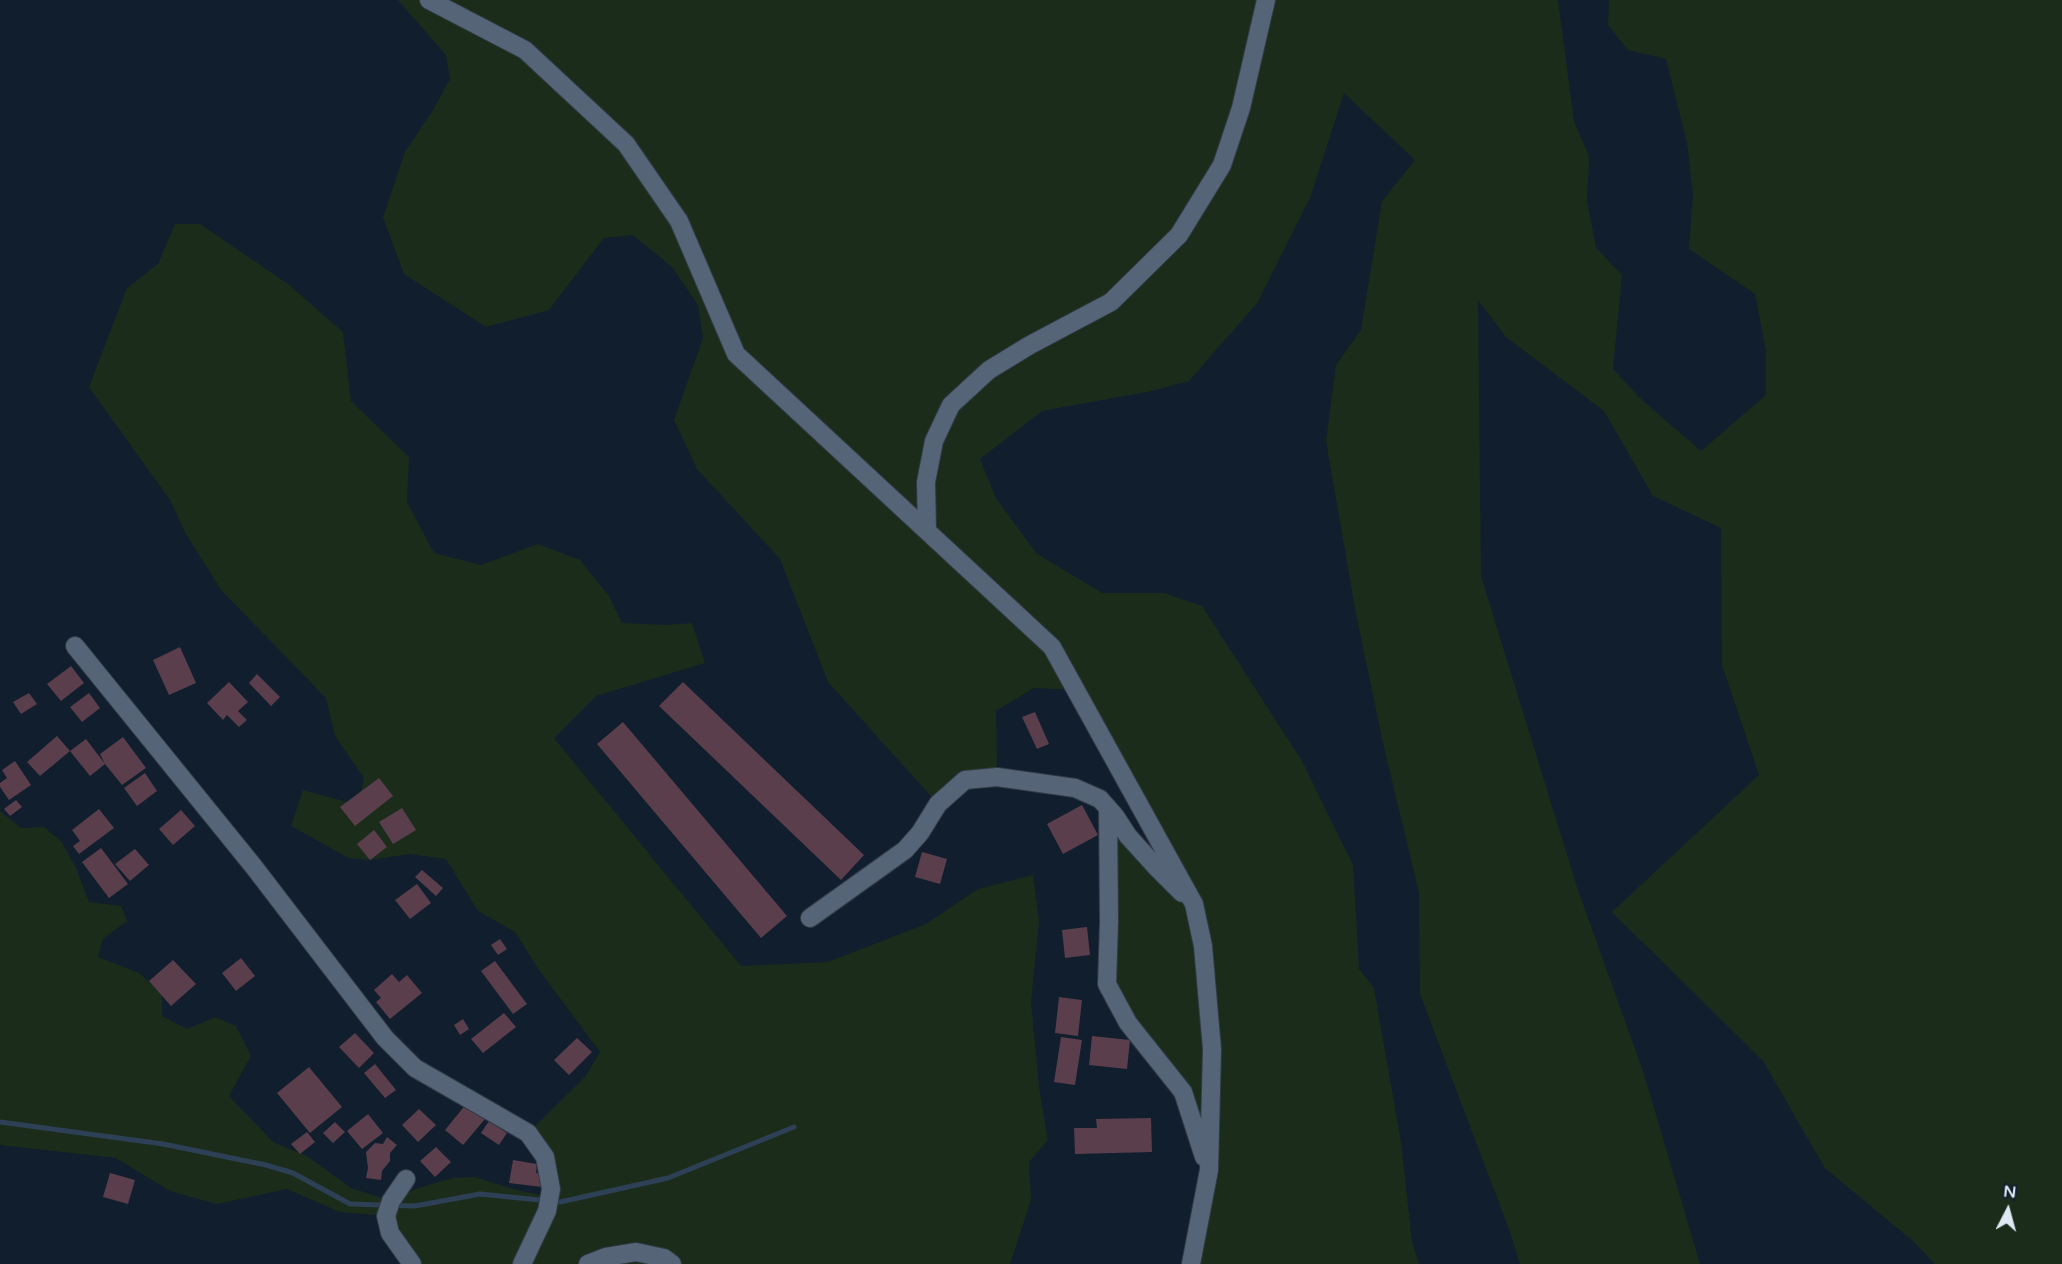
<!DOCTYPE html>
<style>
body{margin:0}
#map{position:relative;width:2062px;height:1264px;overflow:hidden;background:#111e2d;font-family:"Varela Round",sans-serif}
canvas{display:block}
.north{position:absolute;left:1978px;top:1180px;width:60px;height:60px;-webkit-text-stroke:4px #111e2d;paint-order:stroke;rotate:6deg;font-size:16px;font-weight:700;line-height:24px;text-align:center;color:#dfe9f3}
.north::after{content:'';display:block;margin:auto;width:21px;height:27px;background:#dfe9f3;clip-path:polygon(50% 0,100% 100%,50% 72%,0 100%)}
</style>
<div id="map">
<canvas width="2062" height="1264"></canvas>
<div class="north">N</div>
</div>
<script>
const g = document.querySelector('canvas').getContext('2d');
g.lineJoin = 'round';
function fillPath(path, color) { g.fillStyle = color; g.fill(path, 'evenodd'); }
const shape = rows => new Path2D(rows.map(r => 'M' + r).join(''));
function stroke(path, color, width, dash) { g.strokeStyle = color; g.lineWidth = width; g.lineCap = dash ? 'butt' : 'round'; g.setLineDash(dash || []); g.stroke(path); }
fillPath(shape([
 [398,0,1558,0,1574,121,1589,156,1587,200,1596,248,1622,275,1613,369,1641,399,1701,451,1766,395,1766,350,1755,294,1689,249,1693,194,1687,143,1666,59,1628,50,1608,25,1609,0,2062,0,2062,1264,1935,1264,1914,1242,1825,1168,1763,1061,1612,912,1759,775,1722,665,1721,528,1653,496,1604,411,1506,337,1478,300,1481,576,1577,887,1644,1074,1700,1264,1520,1264,1510,1232,1420,994,1419,893,1383,743,1356,614,1326,441,1336,365,1361,330,1382,201,1415,160,1344,93,1310,198,1258,302,1189,381,1152,391,1042,411,980,459,996,498,1036,553,1102,593,1164,593,1202,606,1302,761,1353,865,1359,969,1374,988,1401,1142,1412,1242,1419,1264,1191,1264,1208,1170,1183,1092,1107,984,1108,808,1192,902,1076,690,1034,688,996,711,997,777,965,780,938,804,828,682,780,559,697,469,674,420,703,338,698,305,672,267,633,235,604,238,549,310,486,327,404,274,383,217,405,152,433,110,450,79,446,55],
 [175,224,200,224,288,284,343,332,351,401,409,457,407,502,434,553,481,565,538,544,580,560,609,596,622,623,667,625,692,623,705,663,596,696,554,738,741,966,828,962,926,924,978,889,1033,875,1039,921,1031,1002,1039,1087,1048,1140,1029,1162,1031,1200,1010,1264,412,1264,386,1216,340,1212,287,1189,217,1204,170,1191,116,1158,0,1145,0,811,21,828,44,827,62,842,77,870,89,902,121,906,127,921,103,939,98,957,139,973,162,993,162,1016,187,1029,215,1017,236,1026,251,1056,229,1096,273,1142,307,1156,351,1188,391,1201,418,1188,453,1178,474,1177,517,1190,550,1197,528,1133,585,1077,600,1052,539,970,515,932,478,911,446,859,410,854,370,860,349,858,291,826,303,790,358,805,364,778,335,736,326,698,221,590,186,534,170,500,89,387,127,288,158,264]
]), '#1b2c1b');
stroke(shape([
 [0,1122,163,1144,266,1165,293,1173,350,1204,415,1206,480,1194,560,1202,668,1178,794,1127]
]), '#2e4055', 5);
fillPath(shape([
 [180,647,196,683,169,695,153,660],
 [71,666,84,683,61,701,47,684],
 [257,674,280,697,271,706,249,683],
 [229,682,248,702,238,711,247,720,239,727,227,715,223,720,207,703],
 [683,682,864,855,841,880,659,706],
 [29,693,37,704,21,714,13,702],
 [89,693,100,708,82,722,70,707],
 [1035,712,1049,744,1037,749,1022,717],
 [623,722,787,916,761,938,597,744],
 [57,736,70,751,40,776,27,762],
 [123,737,146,768,122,785,105,764,90,776,70,751,86,739,105,764,100,754],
 [15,761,31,785,9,800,0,787,0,783,7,778,2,770],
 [145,773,157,791,137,806,124,788],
 [379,778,393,796,355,826,340,807],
 [16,800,22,807,10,816,4,809],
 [1082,805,1098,835,1063,854,1047,824],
 [402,808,416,830,393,844,379,822],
 [99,809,114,828,79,854,73,846,80,841,72,830],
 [181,810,195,826,173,845,159,829],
 [374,830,387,847,370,860,357,844],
 [101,848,128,884,109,898,82,862],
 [135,849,149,865,130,881,115,864],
 [922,852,947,859,940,884,915,877],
 [422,870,443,888,436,896,415,877],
 [417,884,431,903,410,919,395,900],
 [1087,927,1090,955,1065,958,1062,930],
 [500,939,507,949,498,955,491,945],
 [241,958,255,976,236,991,222,973],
 [173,960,196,984,171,1006,149,981],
 [495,961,527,1004,513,1014,481,971],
 [392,974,399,982,407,975,422,993,390,1019,376,1002,381,998,374,990],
 [1059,997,1082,1000,1078,1036,1055,1033],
 [504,1013,516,1027,483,1053,471,1039],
 [463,1019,469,1029,460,1035,454,1025],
 [355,1033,374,1053,359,1068,339,1047],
 [1092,1036,1130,1040,1127,1069,1089,1065],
 [1061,1037,1082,1040,1075,1085,1054,1082],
 [577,1038,592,1052,569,1075,554,1060],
 [375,1064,396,1090,385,1098,364,1073],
 [309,1067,342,1107,310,1133,277,1093],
 [467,1103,485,1119,463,1145,445,1130],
 [419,1109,436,1125,418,1142,402,1125],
 [368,1114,383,1133,362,1149,347,1131],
 [1151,1118,1152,1152,1075,1154,1074,1128,1097,1128,1096,1119],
 [489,1121,507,1133,499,1145,481,1133],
 [335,1122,345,1132,333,1143,323,1133],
 [307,1132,315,1142,300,1154,291,1144],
 [387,1137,397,1145,390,1153,390,1161,382,1171,381,1180,366,1178,368,1168,366,1152,375,1143,383,1144],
 [436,1147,451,1162,435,1177,420,1161],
 [513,1160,537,1164,536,1173,544,1174,542,1187,509,1183],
 [110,1173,135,1180,128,1204,103,1197]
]), '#5a3e4b');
const minor = shape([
 [429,0,525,50,626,144,679,221,736,354,1052,647,1194,904,1203,946,1212,1049,1209,1170,1191,1264],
 [927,531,926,482,934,441,951,405,989,370,1030,345,1111,302,1179,235,1222,165,1241,108,1266,0],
 [75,646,254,867,385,1038,415,1068,528,1133,545,1157,551,1189,547,1211,522,1264],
 [1108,808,1109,922,1107,984,1128,1023,1183,1092,1204,1157],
 [810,918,905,850,920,833,938,804,965,780,997,777,1075,788,1100,799,1115,816,1128,836,1157,868,1182,893],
 [406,1179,391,1201,386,1216,390,1233,412,1264],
 [588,1264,606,1257,636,1252,664,1258,672,1264]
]);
stroke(minor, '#323a46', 20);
stroke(minor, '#556577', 18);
</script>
